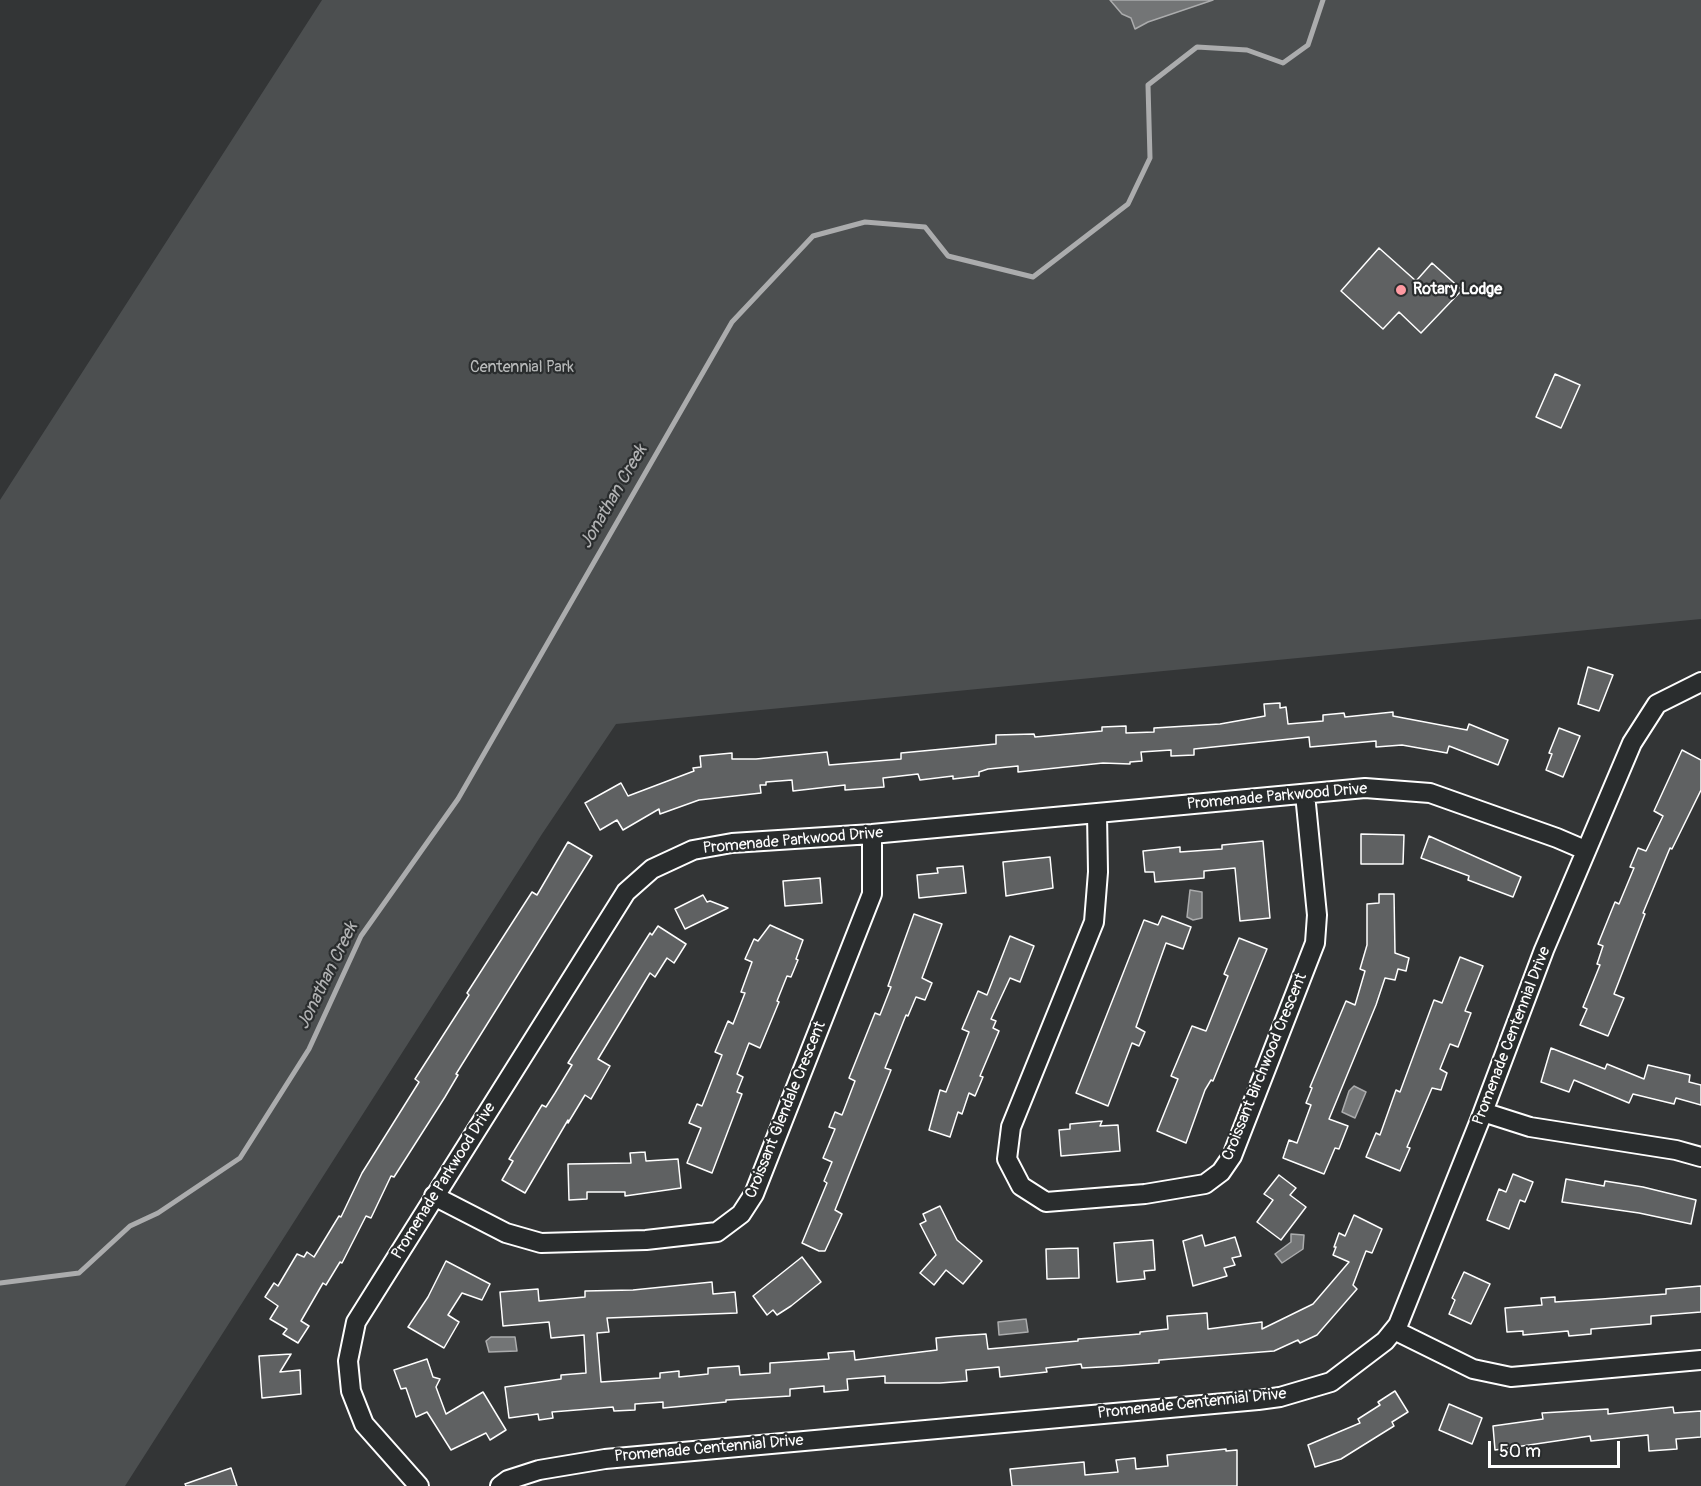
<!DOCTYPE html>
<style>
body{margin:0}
#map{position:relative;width:1701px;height:1486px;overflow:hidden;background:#333536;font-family:Pangolin,sans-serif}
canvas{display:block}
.scale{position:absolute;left:1488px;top:1441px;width:132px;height:27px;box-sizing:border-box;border:3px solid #fff;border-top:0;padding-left:8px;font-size:18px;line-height:21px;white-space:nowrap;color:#fff;-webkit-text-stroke:4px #2a2d2e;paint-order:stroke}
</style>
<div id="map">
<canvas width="1701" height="1486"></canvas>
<div class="scale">50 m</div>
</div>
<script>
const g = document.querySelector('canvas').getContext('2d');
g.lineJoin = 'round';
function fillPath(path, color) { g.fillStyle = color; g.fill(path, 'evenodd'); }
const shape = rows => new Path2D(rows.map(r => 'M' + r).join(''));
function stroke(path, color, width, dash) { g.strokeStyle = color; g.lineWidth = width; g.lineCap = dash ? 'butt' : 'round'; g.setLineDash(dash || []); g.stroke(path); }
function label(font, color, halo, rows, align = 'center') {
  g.font = font + ' Pangolin,sans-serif'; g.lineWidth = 4.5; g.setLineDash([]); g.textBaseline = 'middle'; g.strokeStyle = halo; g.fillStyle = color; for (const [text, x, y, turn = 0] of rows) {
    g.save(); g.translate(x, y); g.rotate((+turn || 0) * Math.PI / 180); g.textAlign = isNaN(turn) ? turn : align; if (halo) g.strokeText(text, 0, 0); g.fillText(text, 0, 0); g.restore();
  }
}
fillPath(shape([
 [322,0,1701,0,1701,619,616,724,542,834,125,1486,0,1486,0,500]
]), '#4c4f50');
const water = shape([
 [1110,0,1213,0,1148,22,1135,29,1131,18,1122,14,1110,0],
 [1190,890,1202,892,1202,918,1193,920,1187,917,1190,890],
 [1354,1086,1366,1092,1355,1118,1342,1112,1349,1091,1354,1086],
 [1291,1234,1304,1235,1303,1249,1282,1263,1275,1254,1291,1242,1291,1234],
 [1026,1319,1028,1332,999,1335,998,1322,1026,1319],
 [491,1337,515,1337,517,1351,489,1352,486,1341,491,1337]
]);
fillPath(water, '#737576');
stroke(water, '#abacad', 1.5);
stroke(shape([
 [0,1283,79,1273,130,1226,158,1213,240,1158,309,1049,361,936,458,799,732,322,813,236,865,222,925,227,948,256,1033,277,1128,204,1150,158,1148,85,1197,47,1247,50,1283,63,1308,45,1323,0]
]), '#abacad', 5);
const building = shape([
 [1379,248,1416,281,1432,263,1462,290,1421,333,1399,312,1383,329,1341,291,1379,248],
 [1555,374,1580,385,1561,428,1536,417,1555,374],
 [1588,667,1613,675,1599,711,1578,704,1588,667],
 [1280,703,1280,708,1286,707,1288,724,1323,721,1323,715,1344,713,1345,717,1393,712,1393,716,1467,730,1469,724,1508,740,1498,765,1449,746,1447,753,1402,745,1376,747,1376,741,1310,747,1309,737,1194,749,1194,755,1171,756,1171,750,1141,752,1142,761,1130,762,1130,764,1103,763,1018,772,1018,766,988,769,979,772,979,776,953,779,953,776,920,780,918,774,883,778,884,787,845,790,845,785,793,791,792,780,766,782,766,785,760,785,761,793,699,800,660,814,659,809,623,830,617,820,600,830,585,803,621,783,628,796,694,771,693,768,701,767,700,756,732,753,732,759,756,759,827,752,829,765,901,759,901,753,996,744,996,735,1034,734,1035,737,1102,731,1102,727,1126,726,1126,733,1154,732,1154,728,1220,724,1265,716,1264,704,1280,703],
 [1559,728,1580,736,1563,777,1546,770,1552,754,1549,753,1559,728],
 [1682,750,1701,760,1701,790,1672,849,1670,848,1643,913,1645,914,1614,994,1624,998,1608,1036,1580,1025,1587,1009,1583,1007,1600,965,1597,964,1603,946,1598,944,1615,902,1619,904,1634,868,1630,867,1638,848,1646,851,1663,816,1654,811,1682,750],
 [1361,834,1404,835,1403,864,1361,864,1361,834],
 [1429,836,1521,877,1513,897,1468,880,1469,876,1421,858,1429,836],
 [1263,841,1270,918,1240,921,1235,868,1204,871,1204,878,1155,882,1154,872,1145,872,1143,851,1180,847,1180,852,1222,849,1222,845,1263,841],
 [568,842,592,856,456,1074,458,1075,445,1097,394,1177,391,1176,371,1218,366,1216,342,1263,340,1262,326,1285,323,1283,301,1321,309,1326,298,1343,283,1334,287,1329,270,1319,278,1306,265,1297,274,1283,278,1286,297,1254,304,1257,307,1252,314,1257,339,1216,341,1217,362,1173,419,1082,415,1079,469,995,467,993,532,892,537,895,568,842],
 [1050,857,1053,888,1006,896,1003,862,1050,857],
 [963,866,966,893,919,898,917,875,938,873,937,868,963,866],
 [820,878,822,903,785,906,783,881,820,878],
 [1379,894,1394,894,1395,953,1409,958,1406,971,1398,969,1395,980,1385,978,1376,1005,1329,1119,1348,1126,1339,1149,1335,1148,1324,1174,1283,1158,1289,1140,1297,1143,1311,1105,1306,1103,1312,1088,1310,1087,1346,1001,1355,1005,1365,971,1360,969,1367,945,1367,904,1379,903,1379,894],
 [703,895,707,902,710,901,728,908,685,929,675,909,703,895],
 [914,914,942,924,922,978,932,983,925,1000,916,997,908,1016,906,1015,885,1068,891,1070,835,1210,842,1214,825,1251,819,1251,802,1243,827,1183,824,1181,832,1162,823,1158,835,1129,829,1127,835,1112,842,1115,855,1081,849,1078,875,1013,880,1015,891,987,888,986,914,914],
 [1162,916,1191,927,1183,949,1166,943,1136,1027,1145,1032,1139,1046,1132,1043,1108,1106,1076,1093,1144,920,1158,925,1162,916],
 [770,925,803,940,796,959,798,960,791,977,787,976,777,1001,779,1002,760,1048,749,1043,737,1074,743,1077,737,1092,742,1094,712,1173,687,1163,701,1128,689,1123,697,1104,702,1106,722,1055,715,1052,728,1021,733,1024,745,993,741,992,752,962,745,959,754,939,758,941,770,925],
 [658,926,686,944,674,963,667,958,655,977,650,973,598,1059,610,1066,602,1080,591,1099,585,1095,568,1123,568,1120,525,1193,502,1180,513,1161,509,1159,542,1105,546,1107,555,1093,572,1065,568,1063,578,1047,650,933,652,935,658,926],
 [1010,936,1034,946,1020,982,1010,978,991,1019,996,1021,993,1028,999,1031,980,1076,983,1077,975,1096,969,1093,962,1114,958,1112,950,1137,929,1130,940,1090,946,1092,969,1032,962,1029,978,991,987,995,1010,936],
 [1239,938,1267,949,1213,1081,1211,1080,1205,1090,1186,1143,1157,1131,1178,1079,1171,1076,1192,1026,1206,1031,1228,976,1224,974,1239,938],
 [1460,957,1483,966,1465,1011,1471,1013,1458,1047,1450,1044,1440,1069,1447,1073,1441,1090,1432,1088,1407,1147,1410,1148,1400,1171,1366,1157,1376,1133,1380,1135,1396,1090,1400,1092,1434,1000,1442,1003,1460,957],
 [1551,1048,1605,1069,1607,1064,1644,1079,1648,1065,1690,1075,1689,1082,1701,1085,1701,1105,1676,1098,1674,1104,1633,1094,1629,1103,1574,1080,1569,1092,1541,1082,1551,1048],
 [1102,1121,1100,1126,1118,1125,1120,1151,1061,1156,1059,1130,1070,1129,1070,1124,1102,1121],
 [645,1152,646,1161,678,1159,681,1188,625,1196,625,1192,587,1192,587,1199,569,1200,568,1164,631,1163,630,1153,645,1152],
 [1513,1174,1533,1182,1525,1202,1520,1200,1509,1229,1487,1220,1499,1189,1506,1192,1513,1174],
 [1279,1175,1296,1188,1290,1195,1306,1207,1281,1240,1257,1222,1273,1200,1264,1194,1279,1175],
 [1566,1179,1604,1186,1605,1181,1643,1187,1696,1200,1691,1224,1639,1213,1562,1202,1566,1179],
 [940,1206,957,1240,982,1261,963,1284,946,1270,934,1285,920,1273,936,1255,920,1224,926,1221,923,1214,940,1206],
 [1354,1215,1382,1229,1372,1253,1366,1251,1353,1285,1357,1289,1317,1335,1300,1343,1298,1340,1274,1351,1159,1360,1159,1363,1119,1366,1082,1368,1081,1364,1046,1368,1047,1372,1000,1377,999,1367,966,1370,967,1381,940,1383,885,1383,885,1376,847,1379,848,1390,824,1392,824,1386,790,1389,790,1396,726,1400,726,1402,663,1408,663,1402,635,1404,635,1410,614,1411,613,1407,552,1412,553,1418,539,1420,538,1414,509,1418,505,1387,561,1379,561,1375,586,1373,584,1335,551,1338,549,1322,503,1326,500,1292,538,1289,539,1301,585,1297,585,1291,633,1290,712,1282,713,1294,735,1292,737,1313,607,1318,609,1332,597,1333,601,1382,660,1378,660,1373,679,1371,679,1377,708,1374,708,1368,739,1366,740,1375,770,1373,770,1363,829,1359,828,1353,854,1351,855,1360,937,1350,936,1338,957,1336,986,1334,988,1349,1078,1341,1078,1339,1140,1334,1140,1332,1168,1329,1167,1316,1207,1313,1208,1329,1262,1322,1262,1329,1313,1304,1349,1262,1333,1255,1336,1247,1334,1247,1339,1233,1345,1236,1354,1215],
 [1202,1235,1205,1246,1235,1237,1241,1256,1232,1258,1235,1265,1224,1268,1227,1276,1193,1286,1183,1241,1202,1235],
 [1153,1240,1155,1270,1144,1271,1145,1279,1117,1282,1114,1243,1153,1240],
 [1078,1248,1079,1278,1047,1279,1046,1249,1078,1248],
 [802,1257,821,1282,791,1306,777,1315,773,1310,767,1315,753,1296,802,1257],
 [446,1261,490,1284,482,1300,462,1293,448,1315,459,1322,444,1348,408,1327,428,1297,446,1261],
 [1464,1272,1490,1284,1471,1324,1449,1314,1455,1300,1452,1298,1464,1272],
 [1701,1286,1701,1312,1651,1316,1651,1324,1591,1329,1591,1334,1569,1336,1568,1331,1523,1335,1523,1331,1507,1332,1505,1308,1542,1305,1541,1298,1555,1297,1555,1302,1602,1299,1666,1294,1666,1289,1701,1286],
 [291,1354,280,1372,300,1370,301,1394,262,1398,259,1356,291,1354],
 [427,1359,433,1377,440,1379,436,1387,446,1414,483,1392,506,1430,490,1440,486,1433,451,1450,427,1412,416,1417,406,1388,401,1389,394,1370,427,1359],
 [1395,1391,1408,1412,1392,1422,1394,1426,1341,1459,1315,1467,1308,1445,1360,1423,1358,1419,1380,1405,1378,1402,1395,1391],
 [1449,1404,1482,1418,1472,1444,1439,1430,1449,1404],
 [1673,1407,1674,1413,1701,1411,1701,1437,1676,1439,1677,1449,1649,1451,1648,1435,1591,1441,1590,1436,1495,1450,1493,1426,1543,1419,1542,1413,1608,1409,1608,1414,1673,1407],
 [1226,1449,1226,1451,1237,1450,1237,1486,1012,1486,1010,1469,1084,1462,1085,1475,1118,1472,1116,1460,1135,1458,1136,1469,1168,1466,1167,1455,1226,1449],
 [231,1468,237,1486,186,1486,185,1484,231,1468]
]);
fillPath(building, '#5f6162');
stroke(building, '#fff', 1.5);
const minor = shape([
 [1097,814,1098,872,1094,922,1011,1127,1007,1159,1021,1186,1046,1202,1145,1194,1205,1184,1221,1172,1232,1156,1315,943,1317,915,1305,794],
 [1483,1112,1530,1127,1676,1150,1701,1157],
 [434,1196,506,1233,541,1243,646,1240,717,1232,741,1214,754,1194,872,894,872,834],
 [1394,1330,1473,1369,1511,1377,1701,1360],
 [419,1486,364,1424,351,1391,348,1361,356,1322,626,892,652,869,693,850,732,843,872,834,1365,788,1430,793,1557,838,1585,850],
 [500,1486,508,1480,539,1470,605,1459,1258,1400,1280,1397,1331,1382,1385,1341,1398,1325,1480,1120,1544,950,1632,743,1657,704,1701,682]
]);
stroke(minor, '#fff', 22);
stroke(minor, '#2a2d2e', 18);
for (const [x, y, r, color] of [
 [1401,290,6,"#ff9aa2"]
]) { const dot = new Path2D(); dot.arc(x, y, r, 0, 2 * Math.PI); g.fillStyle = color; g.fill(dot); stroke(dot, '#2a2d2e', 2); }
label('bold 16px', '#fff', '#2a2d2e', [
 ["Rotary Lodge",1413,290]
], 'left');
label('16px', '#b7b9b9', '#2a2d2e', [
 ["Centennial Park",522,368]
]);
label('16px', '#fff', '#2a2d2e', [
 ["Promenade Parkwood Drive",1277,797,-5],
 ["Promenade Parkwood Drive",793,841,-5],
 ["Promenade Centennial Drive",1512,1036,-69],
 ["Croissant Birchwood Crescent",1265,1067,-68],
 ["Croissant Glendale Crescent",786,1110,-68],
 ["Promenade Parkwood Drive",444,1181,-58],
 ["Promenade Centennial Drive",1192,1404,-6],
 ["Promenade Centennial Drive",709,1449,-5]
]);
label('italic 18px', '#b2b3b4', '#2a2d2e', [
 ["Jonathan Creek",614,497,-60],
 ["Jonathan Creek",328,976,-64]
]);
</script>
